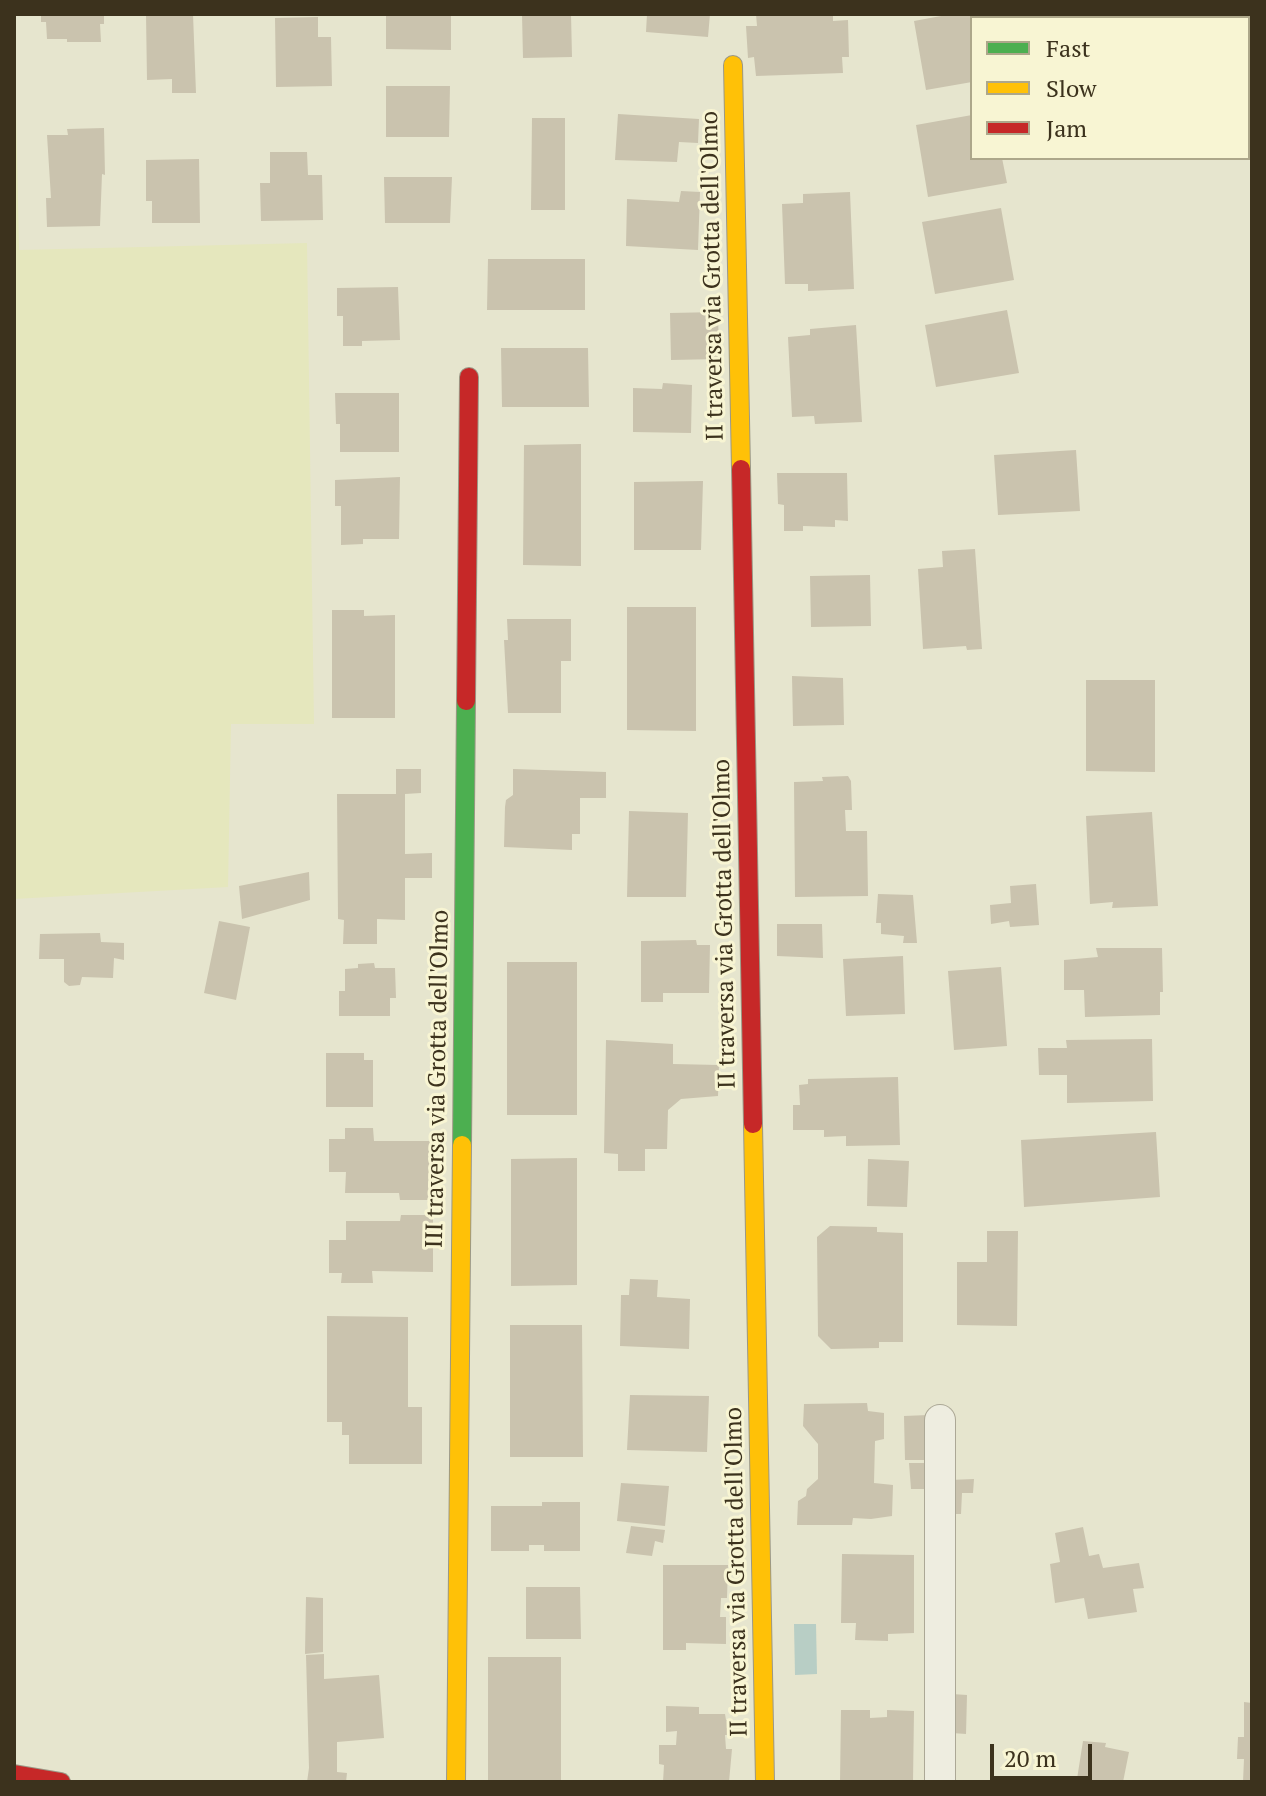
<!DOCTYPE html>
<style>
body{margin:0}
#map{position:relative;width:1266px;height:1796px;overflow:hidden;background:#e6e5ce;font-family:"PT Serif",serif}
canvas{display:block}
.frame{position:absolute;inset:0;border:16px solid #3c321d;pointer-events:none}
.legend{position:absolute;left:970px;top:16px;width:280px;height:144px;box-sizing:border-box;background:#f8f5d3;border:2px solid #ada78a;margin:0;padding:10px 14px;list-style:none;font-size:24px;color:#3c321d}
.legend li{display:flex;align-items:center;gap:16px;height:40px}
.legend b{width:40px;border:2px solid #ada78a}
.scale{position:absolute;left:990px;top:1744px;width:102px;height:36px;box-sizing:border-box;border:4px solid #3c321d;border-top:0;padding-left:10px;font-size:24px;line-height:28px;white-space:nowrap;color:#3c321d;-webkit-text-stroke:6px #f8f5d3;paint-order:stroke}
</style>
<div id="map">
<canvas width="1266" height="1796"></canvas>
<div class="frame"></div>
<ul class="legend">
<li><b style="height:10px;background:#4caf50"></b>Fast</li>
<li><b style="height:10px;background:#ffc107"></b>Slow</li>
<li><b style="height:10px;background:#c62828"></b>Jam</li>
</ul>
<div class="scale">20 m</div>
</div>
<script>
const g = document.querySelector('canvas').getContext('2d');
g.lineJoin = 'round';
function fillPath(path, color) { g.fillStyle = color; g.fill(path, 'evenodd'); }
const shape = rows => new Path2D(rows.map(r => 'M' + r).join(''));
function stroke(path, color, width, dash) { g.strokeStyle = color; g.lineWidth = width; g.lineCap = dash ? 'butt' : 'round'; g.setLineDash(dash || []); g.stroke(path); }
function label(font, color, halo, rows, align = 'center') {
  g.font = font + ' "PT Serif",serif'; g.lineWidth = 6; g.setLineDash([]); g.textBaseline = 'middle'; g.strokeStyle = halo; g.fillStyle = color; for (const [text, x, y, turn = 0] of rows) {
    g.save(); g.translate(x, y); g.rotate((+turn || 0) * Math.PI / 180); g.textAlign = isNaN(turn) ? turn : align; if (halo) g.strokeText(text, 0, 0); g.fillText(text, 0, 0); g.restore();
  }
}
fillPath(shape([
 [14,14,19,250,307,243,314,724,231,724,228,887,14,899]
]), '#e5e7bd');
fillPath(shape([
 [794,1624,816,1624,817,1674,795,1675]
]), '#b8cec5');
fillPath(shape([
 [41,14,104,14,104,24,100,24,101,42,67,42,67,39,47,39,46,22,41,22],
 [146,14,193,14,196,93,172,93,172,79,147,80],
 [386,14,451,14,451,50,386,49],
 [522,14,571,14,572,57,523,58],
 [647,14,710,14,708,37,646,32],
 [756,14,833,14,833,21,848,20,849,57,842,57,843,73,756,76,754,57,748,58,746,26,757,26],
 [952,14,996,14,997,18,972,18,972,82,926,90,914,21],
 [318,17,318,37,331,37,332,86,276,87,275,18],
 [1252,28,1252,139,1248,141,1248,29],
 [386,86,450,86,449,137,386,137],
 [618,114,699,119,698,143,679,142,677,162,615,160],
 [972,115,972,158,1002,158,1007,183,928,197,916,125],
 [532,118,565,118,565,210,531,210],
 [104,128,105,175,102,174,100,226,47,227,46,198,51,198,47,135,68,135,67,129],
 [270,152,307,152,308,175,322,175,323,220,261,221,260,183,270,183],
 [199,159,200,223,152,223,152,201,146,201,146,160],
 [384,177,452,177,450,223,385,223],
 [681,191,700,192,698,250,626,246,627,199,679,202],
 [850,192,854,289,808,291,808,284,785,284,782,204,803,203,803,194],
 [1001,208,1014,280,935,294,922,222],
 [488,259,585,259,585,310,487,310],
 [398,287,400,340,362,341,362,346,343,346,343,316,337,316,337,288],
 [1007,310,1019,373,936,387,925,325],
 [718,312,719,359,671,360,670,313],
 [856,325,862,422,815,424,814,416,792,417,788,337,810,335,810,329],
 [501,348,588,348,589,407,502,407],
 [663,383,692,385,691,433,633,432,633,388,662,389],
 [335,393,399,393,399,452,340,452,340,424,336,424],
 [581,444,581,566,523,565,524,445],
 [1076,450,1080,511,998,515,994,455],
 [777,473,847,473,848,521,835,520,835,527,803,526,803,531,784,531,784,505,778,504],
 [400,477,399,539,363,539,363,544,341,545,341,506,335,506,335,480],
 [703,481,701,550,634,550,634,482],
 [975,549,982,649,967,650,966,646,923,649,918,569,943,567,942,551],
 [870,575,871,626,811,627,810,576],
 [627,607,696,607,696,731,627,730],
 [332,610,364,610,364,616,395,615,395,718,332,718],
 [507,619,571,619,571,661,561,661,561,713,508,713,504,640,508,640],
 [792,676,843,678,844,725,793,726],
 [1086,680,1155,680,1155,772,1086,771],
 [396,769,421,769,421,793,405,794,405,854,432,853,432,878,405,878,405,920,377,919,377,944,343,944,344,920,338,919,337,794,396,794],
 [513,769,606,772,606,798,580,798,580,834,572,834,572,850,504,847,505,807,506,800,513,795],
 [848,776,851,781,852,810,845,810,846,831,867,831,868,896,795,897,794,782,823,781,822,777],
 [629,811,688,813,686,897,627,897],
 [1152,812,1158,906,1112,908,1113,902,1090,904,1086,816],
 [309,872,310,900,242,919,239,886],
 [1036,884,1039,925,1010,927,1009,921,991,924,990,905,1011,903,1010,886],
 [878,894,913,895,917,943,903,943,904,936,881,934,881,923,876,923],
 [219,921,250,927,236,1000,204,993],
 [777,924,822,924,823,958,777,956],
 [100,933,101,942,124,943,124,960,114,958,113,978,82,977,80,985,69,986,64,982,64,959,39,959,40,934],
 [696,940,697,945,710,945,709,993,663,993,663,1002,641,1002,641,941],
 [1096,948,1162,948,1163,992,1160,992,1160,1015,1085,1017,1084,990,1064,990,1064,960,1098,957],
 [903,956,905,1014,846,1016,843,959],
 [507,962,577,962,577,1115,507,1115],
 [374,963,375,968,395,968,396,998,390,998,390,1016,339,1016,339,991,345,991,345,969,358,968,358,964],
 [1001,967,1007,1046,954,1050,948,971],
 [1152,1039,1153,1101,1067,1103,1067,1075,1039,1075,1038,1048,1067,1048,1066,1040],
 [606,1040,673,1044,673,1064,719,1065,718,1096,681,1099,668,1110,667,1149,645,1149,645,1171,618,1171,618,1154,604,1153],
 [326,1053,364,1053,364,1060,373,1060,373,1107,326,1107],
 [898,1077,900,1145,846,1146,846,1136,824,1137,824,1130,793,1130,793,1105,800,1105,799,1085,808,1084,808,1079],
 [345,1128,373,1128,374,1141,433,1141,433,1200,400,1200,399,1193,345,1193,346,1172,329,1172,329,1139,345,1139],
 [1156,1132,1160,1197,1024,1207,1021,1140],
 [577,1158,577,1285,511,1286,511,1159],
 [868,1159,909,1161,907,1207,867,1206],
 [401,1215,433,1215,433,1272,372,1271,373,1283,341,1283,342,1273,329,1273,329,1240,346,1240,346,1221,400,1221],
 [830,1226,877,1227,877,1232,903,1233,903,1342,879,1342,879,1348,831,1349,818,1336,817,1237],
 [987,1231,1018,1231,1017,1326,957,1325,957,1262,987,1262],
 [630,1279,658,1280,657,1297,690,1299,689,1349,620,1346,621,1295,629,1295],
 [327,1316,408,1317,408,1407,422,1407,422,1464,349,1464,349,1435,342,1435,342,1422,327,1422],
 [510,1325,582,1325,583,1457,510,1457],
 [630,1395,709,1396,707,1452,627,1450],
 [867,1403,868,1411,884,1413,884,1439,875,1441,874,1483,893,1485,892,1516,871,1519,853,1518,852,1525,797,1525,798,1501,806,1496,807,1489,818,1479,818,1444,803,1426,804,1404],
 [928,1415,929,1460,905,1460,904,1416],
 [909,1463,929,1463,929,1489,911,1489],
 [974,1479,973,1493,962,1493,961,1514,950,1514,949,1480],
 [621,1483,669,1486,665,1526,617,1521],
 [542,1502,580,1502,580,1551,544,1551,544,1545,529,1545,529,1551,491,1551,491,1506,542,1506],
 [631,1526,665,1530,663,1543,655,1541,652,1556,626,1553],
 [1083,1527,1089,1556,1099,1554,1103,1568,1139,1563,1144,1588,1133,1589,1137,1612,1088,1619,1084,1598,1055,1603,1050,1564,1060,1562,1055,1533],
 [842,1554,914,1555,914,1633,888,1634,888,1641,855,1640,856,1623,841,1623],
 [663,1565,728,1565,727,1598,721,1598,720,1617,726,1617,726,1644,686,1643,686,1650,663,1650],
 [526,1587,580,1587,581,1639,526,1639],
 [306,1597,323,1598,323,1652,305,1654],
 [324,1654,324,1679,379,1675,384,1738,337,1742,337,1772,347,1773,346,1782,307,1782,309,1768,306,1655],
 [488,1657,561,1657,561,1782,488,1782],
 [952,1694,967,1695,966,1734,952,1733],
 [1244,1702,1252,1703,1252,1782,1243,1782,1244,1759,1237,1759,1238,1737,1244,1737],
 [666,1706,699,1707,699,1714,725,1714,726,1720,733,1720,733,1735,725,1735,726,1749,732,1749,729,1782,663,1782,664,1765,659,1764,659,1745,676,1745,677,1731,666,1732],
 [841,1710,870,1710,870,1718,887,1717,887,1710,914,1711,913,1782,840,1782],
 [1083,1741,1106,1743,1105,1747,1129,1752,1123,1782,1077,1779]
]), '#cac3ae');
const street = shape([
 [940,1782,940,1420]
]);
const fast = shape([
 [462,1145,466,701]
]);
const slow = shape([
 [733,65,741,469],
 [753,1124,765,1782],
 [456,1782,462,1145]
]);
const jam = shape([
 [741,469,753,1124],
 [466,701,469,377],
 [14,1774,61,1782]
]);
stroke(street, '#aca896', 32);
stroke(fast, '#9b9886', 20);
stroke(slow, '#9b9886', 20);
stroke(jam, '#9b9886', 20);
stroke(street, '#eeede0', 30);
stroke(fast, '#4caf50', 18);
stroke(slow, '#ffc107', 18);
stroke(jam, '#c62828', 18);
label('24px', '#3c321d', '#f8f5d3', [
 ["II traversa via Grotta dell'Olmo",713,276,-91],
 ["II traversa via Grotta dell'Olmo",725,924,-91],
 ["III traversa via Grotta dell'Olmo",438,1079,-89],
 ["II traversa via Grotta dell'Olmo",737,1572,-91]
]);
</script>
